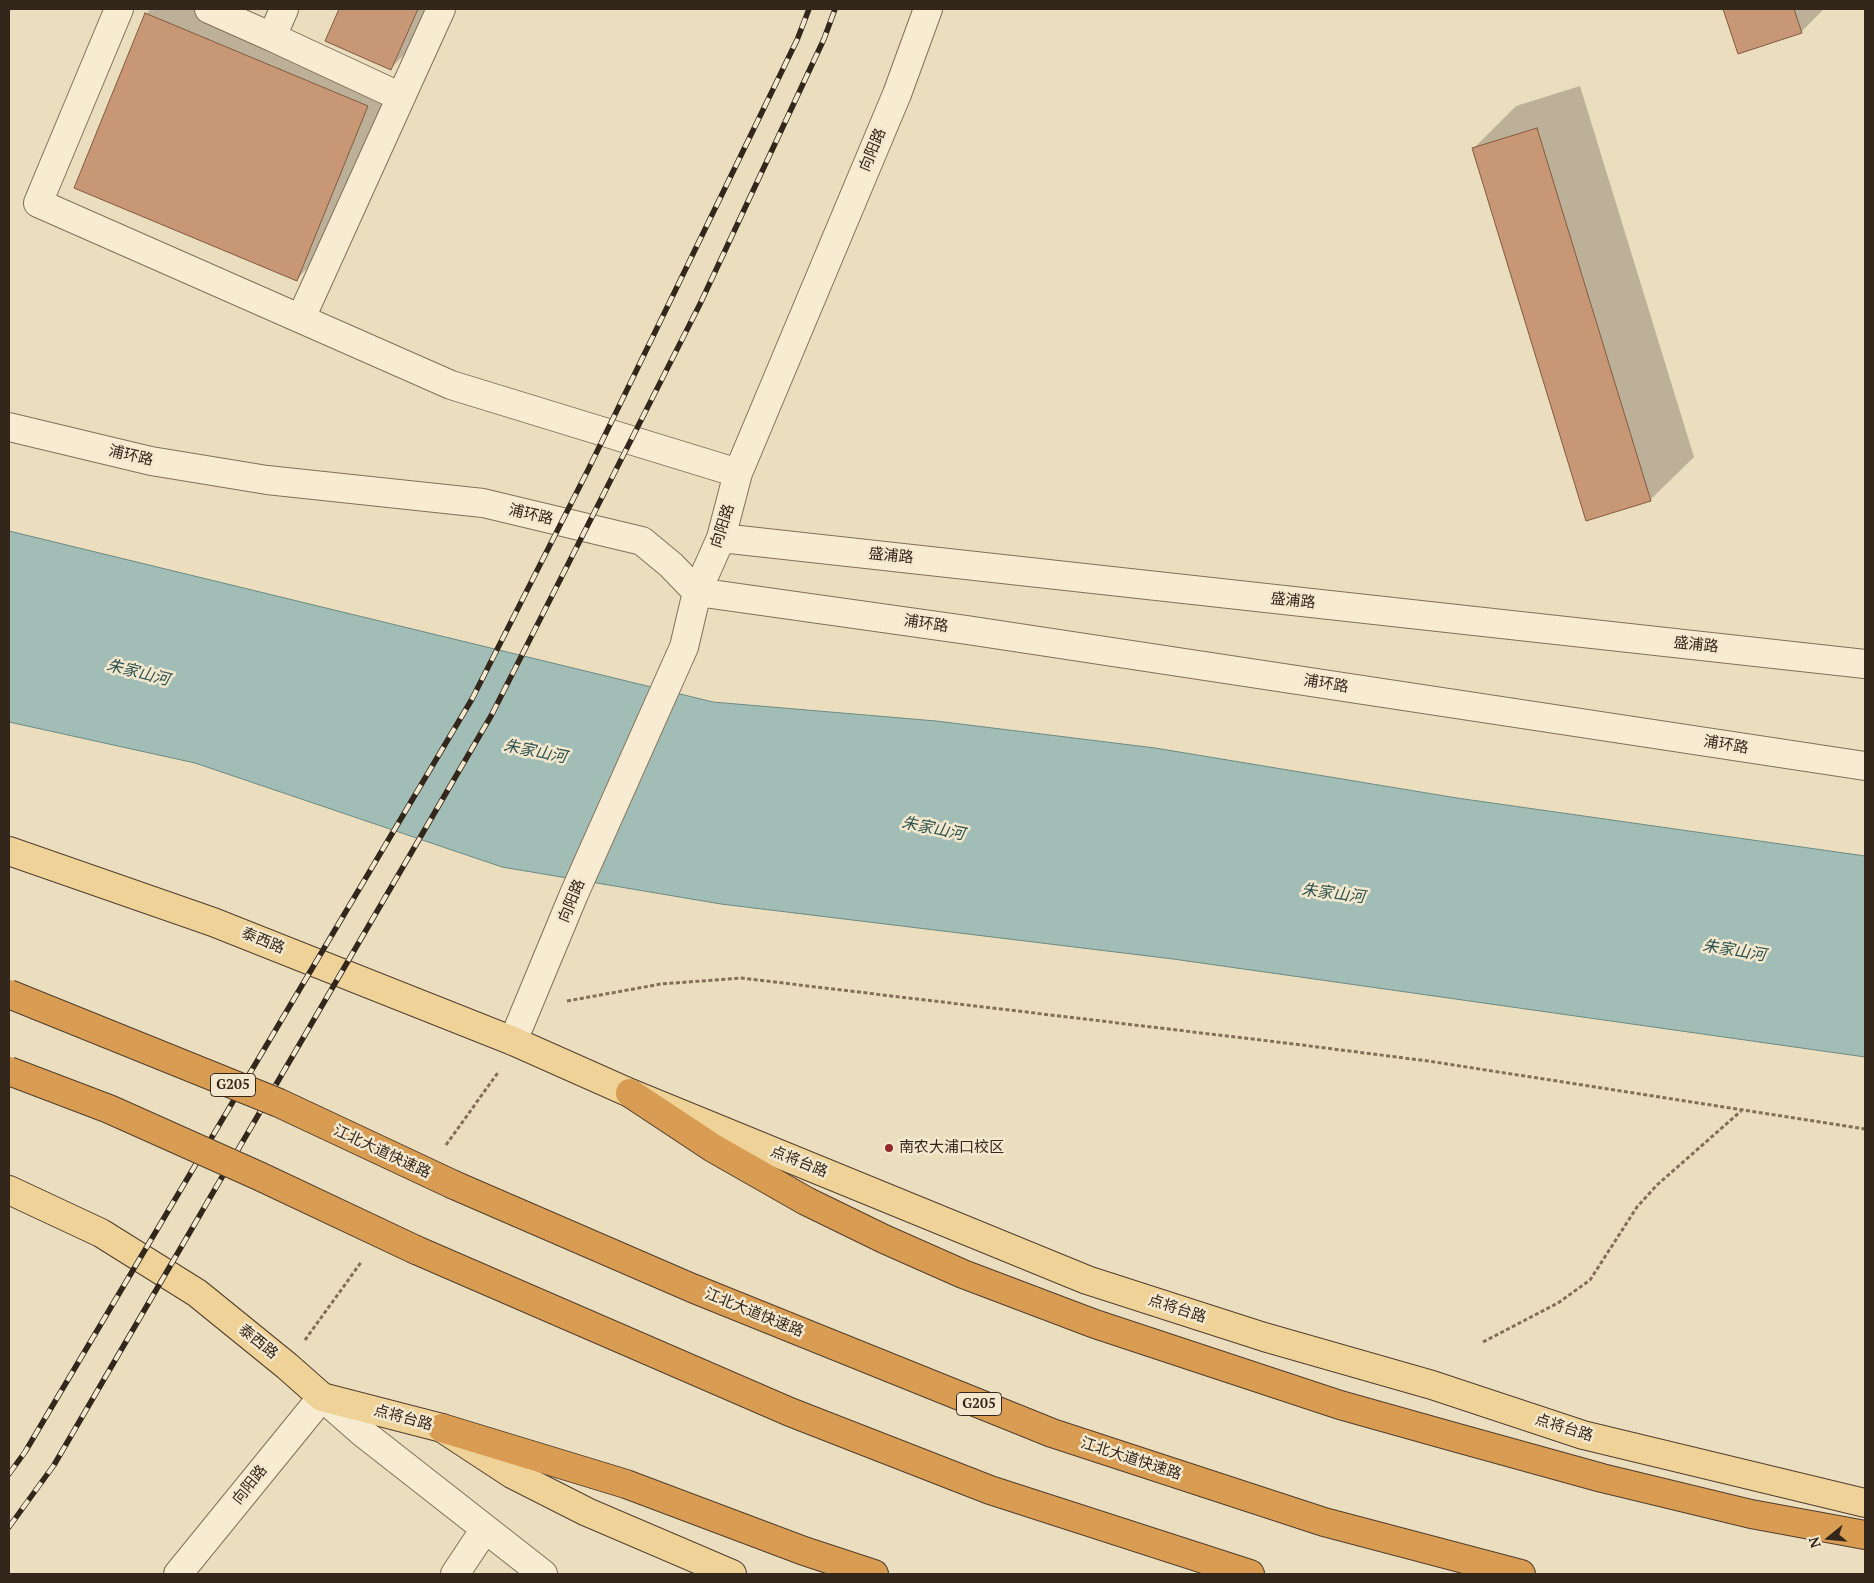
<!DOCTYPE html>
<meta charset="utf-8">
<style>
body{margin:0}
#map{position:relative;width:1874px;height:1583px;overflow:hidden;background:#ebdebf;font-family:"PT Serif",serif}
canvas{display:block}
.frame{position:absolute;inset:0;border:10px solid #33271c;pointer-events:none}
.north{position:absolute;left:1804px;top:1513px;width:50px;height:50px;-webkit-text-stroke:4px #f3e8ce;paint-order:stroke;rotate:253deg;font-size:14px;font-weight:700;line-height:20px;text-align:center;color:#33271c}
.north::after{content:'';display:block;margin:auto;width:18px;height:22px;background:#33271c;clip-path:polygon(50% 0,100% 100%,50% 72%,0 100%)}
</style>
<div id="map">
<canvas width="1874" height="1583"></canvas>
<div class="frame"></div>
<div class="north">N</div>
</div>
<script>
const g = document.querySelector('canvas').getContext('2d');
g.lineJoin = 'round';
function fillPath(path, color) { g.fillStyle = color; g.fill(path, 'evenodd'); }
const shape = rows => new Path2D(rows.map(r => 'M' + r).join(''));
function stroke(path, color, width, dash) { g.strokeStyle = color; g.lineWidth = width; g.lineCap = dash ? 'butt' : 'round'; g.setLineDash(dash || []); g.stroke(path); }
function label(font, color, halo, rows, align = 'center') {
  g.font = font + ' "PT Serif","Noto Sans SC",serif'; g.lineWidth = 5; g.setLineDash([]); g.textBaseline = 'middle'; g.strokeStyle = halo; g.fillStyle = color; for (const [text, x, y, turn = 0] of rows) {
    g.save(); g.translate(x, y); g.rotate((+turn || 0) * Math.PI / 180); g.textAlign = isNaN(turn) ? turn : align; if (halo) g.strokeText(text, 0, 0); g.fillText(text, 0, 0); g.restore();
  }
}
const water = shape([
 [9,531,713,702,936,721,1155,748,1457,798,1865,856,1865,1057,1173,959,721,904,502,867,195,763,9,722,9,531]
]);
fillPath(water, '#a2bdb5');
stroke(water, '#6a8a82', 1);
fillPath(shape([
 [151,9,215,9,391,82,320,255,297,279,146,14],
 [340,9,430,9,414,45,391,68,327,40],
 [1724,9,1824,9,1801,32,1738,52],
 [1580,86,1694,457,1650,500,1473,149,1516,106]
]), '#0003');
const building = shape([
 [339,9,418,9,391,70,325,41,339,9],
 [1723,9,1794,9,1802,33,1738,54,1723,9],
 [145,13,368,106,297,281,74,188,145,13],
 [1537,128,1651,501,1586,521,1472,148,1537,128]
]);
fillPath(building, '#c89776');
stroke(building, '#81593f', 1);
const minor = shape([
 [119,9,38,203,451,385,738,473],
 [209,9,272,37],
 [284,9,272,37,401,97,301,318],
 [401,97,441,9],
 [9,427,151,461,267,480,483,503,642,541,671,565,697,592,967,630,1865,766],
 [721,538,1865,664],
 [513,1041,574,894,684,647,697,592,721,538,738,473,897,94,928,9],
 [178,1574,322,1397,363,1433,543,1574],
 [455,1574,485,1529]
]);
const major = shape([
 [9,851,213,922,513,1041,630,1093,1087,1280,1264,1337,1432,1385,1583,1435,1865,1503],
 [9,1190,101,1233,197,1293,287,1366,322,1397,442,1428,512,1474,587,1512,732,1574]
]);
const highway = shape([
 [630,1093,713,1148,806,1201,884,1239,963,1274,1095,1324,1340,1405,1454,1437,1602,1478,1751,1514,1865,1535],
 [454,1185,692,1288,1052,1433,1324,1522,1521,1574],
 [416,1250,790,1412,990,1490,1250,1574],
 [442,1428,626,1484,804,1551,874,1574]
]);
stroke(minor, '#836f58', 30);
stroke(major, '#513d2d', 30);
stroke(highway, '#513d2d', 30);
stroke(shape([
 [567,1001,661,984,741,978,1294,1044,1428,1061,1865,1129],
 [446,1145,499,1071],
 [305,1340,362,1261],
 [1483,1342,1558,1303,1590,1280,1637,1207,1657,1185,1741,1111]
]), '#836f58', 3, [4, 2.5]);
stroke(minor, '#f7ebd2', 28);
stroke(major, '#eed298', 28);
stroke(highway, '#d89c52', 28);
const rail = shape([
 [9,1474,25,1452,472,699,588,470,797,40,809,9],
 [9,1527,54,1465,491,716,700,304,824,39,835,9]
]);
stroke(rail, '#33271c', 5.5);
stroke(rail, '#f3e8ce', 4, [11]);
const highwayBridge = shape([
 [9,994,279,1103,454,1185],
 [9,1071,109,1109,259,1176,416,1250]
]);
stroke(highwayBridge, '#513d2d', 30, []);
stroke(highwayBridge, '#d89c52', 28);
for (const [x, y, r, color] of [
 [889,1148,5,"#8f2b2d"]
]) { const dot = new Path2D(); dot.arc(x, y, r, 0, 2 * Math.PI); g.fillStyle = color; g.fill(dot); stroke(dot, '#f3e8ce', 2); }
for (const [x, y, w] of [
 [233,1085,45],
 [979,1404,45]
]) { const box = new Path2D(); box.roundRect(x - w / 2, y - 11.5, w, 23, 4); g.fillStyle = '#f3e8ce'; g.fill(box); stroke(box, '#33271c', 1); }
label('bold 14px', '#33271c', null, [
 ["G205",233,1085],
 ["G205",979,1404]
]);
label('15px', '#33271c', '#f3e8ce', [
 ["向阳路",873,150,-67],
 ["浦环路",131,456,13],
 ["浦环路",531,515,13],
 ["向阳路",723,526,-72],
 ["盛浦路",891,556,6],
 ["盛浦路",1293,601,6],
 ["浦环路",926,624,8],
 ["盛浦路",1696,645,6],
 ["浦环路",1326,684,9],
 ["浦环路",1726,745,9],
 ["向阳路",572,901,-67],
 ["泰西路",263,941,22],
 ["江北大道快速路",382,1152,25],
 ["点将台路",799,1162,22],
 ["点将台路",1177,1309,18],
 ["江北大道快速路",754,1313,22],
 ["泰西路",258,1342,39],
 ["点将台路",403,1418,15],
 ["点将台路",1564,1428,17],
 ["江北大道快速路",1131,1459,18],
 ["向阳路",250,1485,-51]
]);
label('15px', '#33271c', '#f3e8ce', [
 ["南农大浦口校区",899,1148]
], 'left');
label('italic 16px', '#2c5250', '#f3e8ce', [
 ["朱家山河",138,673,14],
 ["朱家山河",535,752,11],
 ["朱家山河",933,829,11],
 ["朱家山河",1333,894,7],
 ["朱家山河",1734,951,9]
]);
</script>
